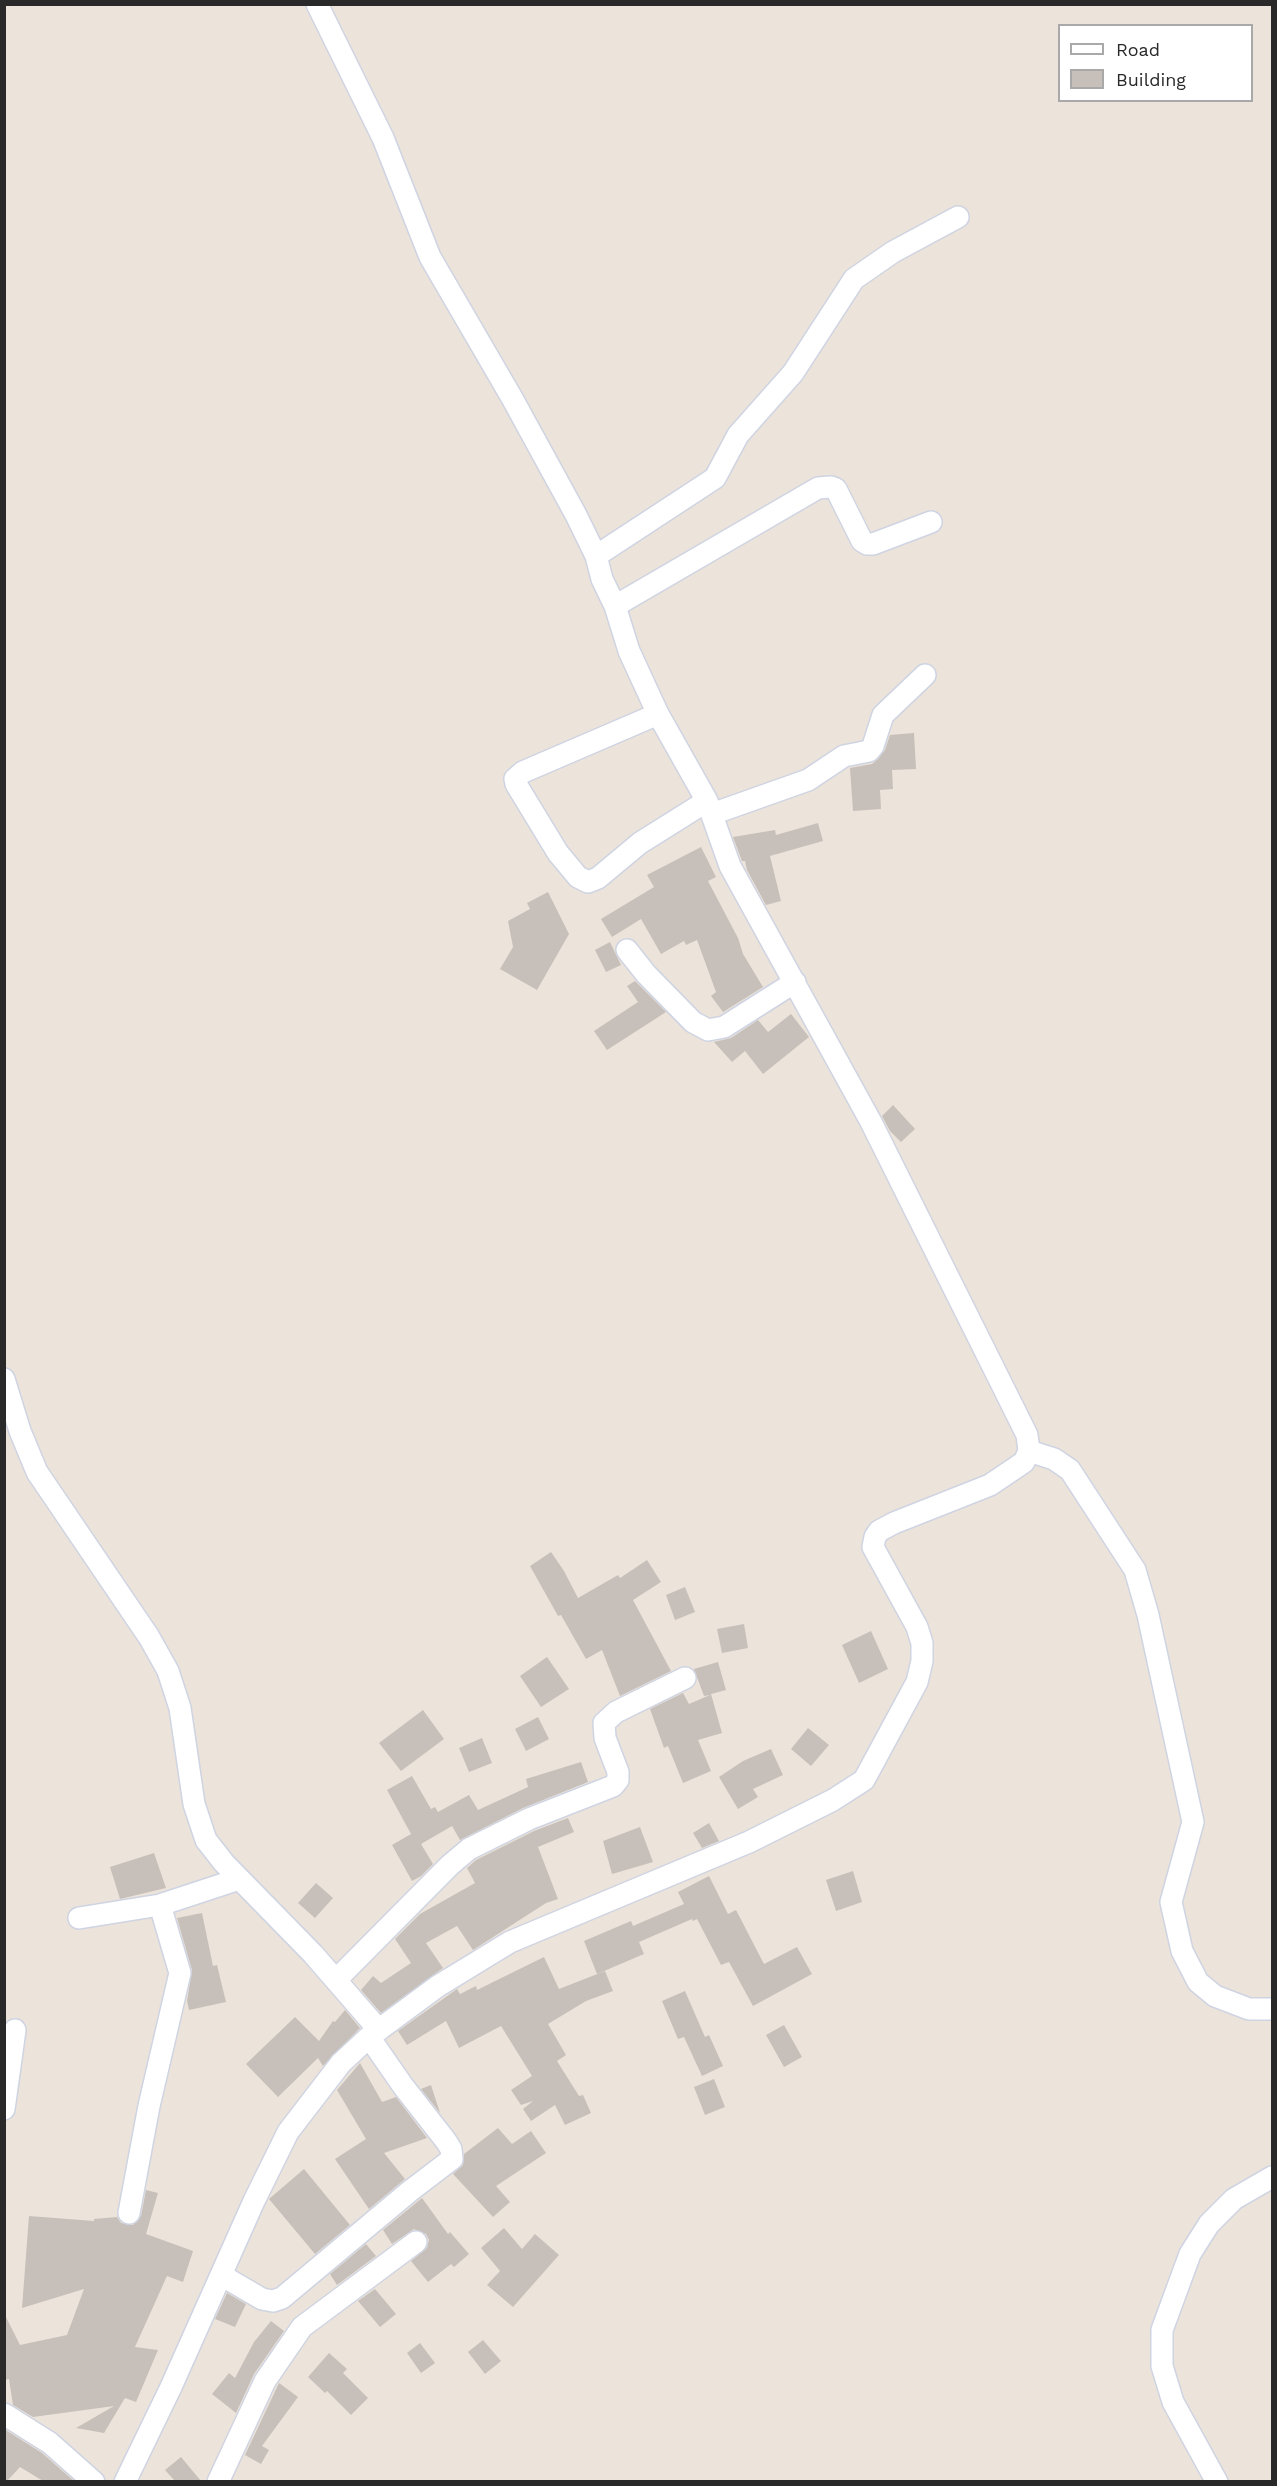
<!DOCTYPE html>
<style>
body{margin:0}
#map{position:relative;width:1277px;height:2486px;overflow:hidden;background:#ece3da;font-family:"Work Sans",sans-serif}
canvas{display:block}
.frame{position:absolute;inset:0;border:6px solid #292929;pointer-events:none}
.legend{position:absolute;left:1058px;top:24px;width:195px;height:78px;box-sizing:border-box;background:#fff;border:2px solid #a9a9a9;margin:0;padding:8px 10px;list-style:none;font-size:18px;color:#292929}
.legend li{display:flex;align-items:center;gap:12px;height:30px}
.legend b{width:30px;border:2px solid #a9a9a9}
</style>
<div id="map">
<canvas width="1277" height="2486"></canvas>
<div class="frame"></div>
<ul class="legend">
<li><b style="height:8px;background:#fff"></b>Road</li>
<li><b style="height:16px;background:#c7c0ba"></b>Building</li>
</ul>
</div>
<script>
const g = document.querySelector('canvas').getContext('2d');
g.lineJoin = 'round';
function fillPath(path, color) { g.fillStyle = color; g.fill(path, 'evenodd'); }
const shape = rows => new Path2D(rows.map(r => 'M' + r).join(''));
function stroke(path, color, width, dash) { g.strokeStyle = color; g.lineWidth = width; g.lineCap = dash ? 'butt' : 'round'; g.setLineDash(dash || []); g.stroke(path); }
fillPath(shape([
 [914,733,916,769,892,770,893,789,880,790,881,809,853,811,850,768,872,764,878,759,885,750,890,735],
 [818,823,823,841,770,856,781,901,766,905,747,870,745,861,742,861,733,837,775,830,776,835],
 [701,847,716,877,708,881,738,938,743,954,763,987,723,1012,711,996,716,992,697,940,686,945,684,941,661,954,641,919,612,937,601,919,654,887,647,875],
 [548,892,569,934,537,990,500,969,513,947,508,921,530,909,527,903],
 [610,942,621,965,606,972,595,950],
 [635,981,666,1012,607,1050,594,1031,638,1002,627,986],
 [791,1014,809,1037,763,1074,745,1051,732,1062,714,1042,731,1038,758,1020,768,1032],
 [893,1105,915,1129,901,1142,890,1131,882,1116],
 [551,1552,564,1571,578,1598,618,1575,620,1578,647,1560,661,1582,633,1600,671,1671,620,1696,602,1650,586,1659,561,1615,558,1616,530,1566],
 [685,1587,695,1612,675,1620,666,1595],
 [744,1624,748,1648,722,1653,717,1629],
 [871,1631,888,1669,859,1683,842,1645],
 [547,1657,569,1689,541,1707,520,1676],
 [718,1662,726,1690,711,1694,722,1733,698,1740,711,1771,683,1783,668,1746,664,1748,650,1709,683,1693,689,1704,710,1695,704,1696,694,1669],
 [423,1710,444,1739,401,1771,379,1743],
 [538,1717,549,1739,526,1751,515,1729],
 [808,1728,829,1745,811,1766,791,1749],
 [482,1738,492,1763,469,1772,459,1748],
 [771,1749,783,1775,753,1789,758,1797,738,1809,719,1777,743,1761],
 [581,1762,588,1782,523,1808,460,1840,452,1826,421,1844,433,1864,421,1876,412,1881,392,1845,411,1834,387,1790,412,1776,431,1809,435,1807,438,1812,469,1795,478,1810,528,1787,526,1779],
 [568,1818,574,1832,538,1847,558,1899,546,1903,473,1950,457,1926,426,1943,443,1968,381,2013,361,1990,373,1976,381,1983,411,1963,395,1939,420,1914,475,1883,467,1868,476,1860,534,1831],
 [709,1823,719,1841,702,1848,693,1833],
 [640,1827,653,1862,612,1874,603,1841],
 [154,1853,166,1888,120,1899,110,1867],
 [853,1871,862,1902,836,1911,826,1880],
 [709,1876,728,1914,736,1910,764,1964,797,1947,812,1974,753,2006,729,1962,721,1965,697,1919,693,1921,692,1919,639,1942,644,1954,597,1974,584,1941,631,1921,633,1926,684,1904,678,1892],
 [316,1883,333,1898,315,1918,298,1903],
 [202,1913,213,1966,217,1965,226,2002,189,2010,187,2001,192,1970,177,1918],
 [544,1957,559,1989,605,1971,613,1991,586,2001,548,2024,566,2055,557,2061,579,2096,583,2095,591,2113,565,2125,555,2105,531,2121,523,2109,533,2101,521,2105,511,2090,532,2076,501,2026,459,2048,446,2021,407,2045,398,2031,457,1989,460,1994,476,1986,477,1990],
 [685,1991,705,2037,709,2035,723,2066,702,2076,684,2037,678,2039,662,2001],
 [345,2010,360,2028,323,2066,318,2058,278,2097,246,2064,295,2017,319,2041,333,2021,335,2022],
 [784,2025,802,2057,784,2067,766,2035],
 [360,2063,382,2102,396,2097,427,2138,384,2153,405,2179,369,2209,335,2159,366,2139,337,2090],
 [714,2079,725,2107,705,2115,694,2087],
 [431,2085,440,2113,421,2089],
 [498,2128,512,2144,531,2131,546,2153,496,2186,510,2202,493,2217,453,2174,463,2165,464,2154],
 [304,2169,350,2225,315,2254,269,2199],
 [146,2190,158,2193,146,2234,193,2251,183,2282,167,2276,135,2347,158,2350,136,2402,125,2398,104,2433,76,2428,114,2406,33,2417,13,2405,9,2379,4,2380,4,2313,20,2345,67,2335,84,2289,22,2308,29,2216,94,2221,94,2219,117,2217,121,2223,133,2225,141,2216],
 [422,2198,448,2234,450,2232,469,2254,454,2267,451,2264,428,2282,411,2261,427,2248,429,2240,426,2234,414,2229,392,2244,383,2230],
 [504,2228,522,2249,535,2234,559,2255,513,2307,487,2285,500,2271,481,2248],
 [366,2244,376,2256,337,2285,330,2274],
 [375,2289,396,2314,380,2327,358,2301],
 [227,2293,246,2304,235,2327,215,2319],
 [271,2321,284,2331,254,2374,236,2413,212,2394,229,2373,235,2378,254,2342],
 [483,2340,501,2361,485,2374,468,2352],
 [420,2343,435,2363,421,2373,407,2353],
 [329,2353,347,2369,343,2373,368,2398,351,2415,327,2391,325,2393,308,2377],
 [279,2383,298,2397,262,2446,269,2450,261,2464,245,2455],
 [4,2429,42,2453,74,2481,43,2481,20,2467,7,2481,4,2481],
 [181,2457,201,2481,175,2481,165,2470]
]), '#c7c0ba');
const minor = shape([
 [596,556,715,478,738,435,793,373,854,279,893,252,958,217],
 [615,606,818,488,831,487,836,489,862,541,867,544,873,544,931,522],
 [658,714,523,772,515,779,516,784,558,853,578,877,588,882,598,878,640,843,707,801],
 [712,814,808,780,844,756,869,751,873,746,883,715,925,675],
 [627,950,646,974,693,1022,708,1030,724,1027,795,982],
 [4,1379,20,1431,37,1472,149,1637,168,1671,180,1708,194,1804,206,1840,224,1863,313,1954,379,2030],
 [1029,1451,1054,1459,1070,1470,1135,1570,1148,1615,1193,1822,1171,1902,1182,1951,1198,1982,1215,1996,1249,2009,1272,2009],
 [79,1918,160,1905,239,1879],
 [336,1980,450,1865,469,1849,529,1819,613,1786,618,1780,618,1772,605,1738,604,1723,616,1712,685,1678],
 [4,2109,15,2030],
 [129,2213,149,2106,180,1973,160,1905],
 [221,2275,262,2299,273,2301,282,2298,410,2191,452,2159,451,2149,446,2141,403,2086,369,2037],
 [4,2414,50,2443,94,2482],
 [125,2482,171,2387,254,2201,288,2132,341,2063,369,2037,438,1986,510,1942,749,1842,833,1800,864,1780,917,1682,922,1661,922,1643,917,1627,873,1547,875,1537,879,1531,894,1523,990,1485,1024,1462,1029,1451,1027,1435,871,1122,730,866,707,801,658,714,629,651,615,606,602,579,596,556,576,515,512,398,430,257,383,138,317,4],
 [218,2482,265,2381,302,2327,416,2242],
 [1217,2482,1173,2402,1162,2366,1162,2330,1190,2254,1209,2224,1234,2199,1272,2177]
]);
stroke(minor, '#cfd4e2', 24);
stroke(minor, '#fff', 21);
</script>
